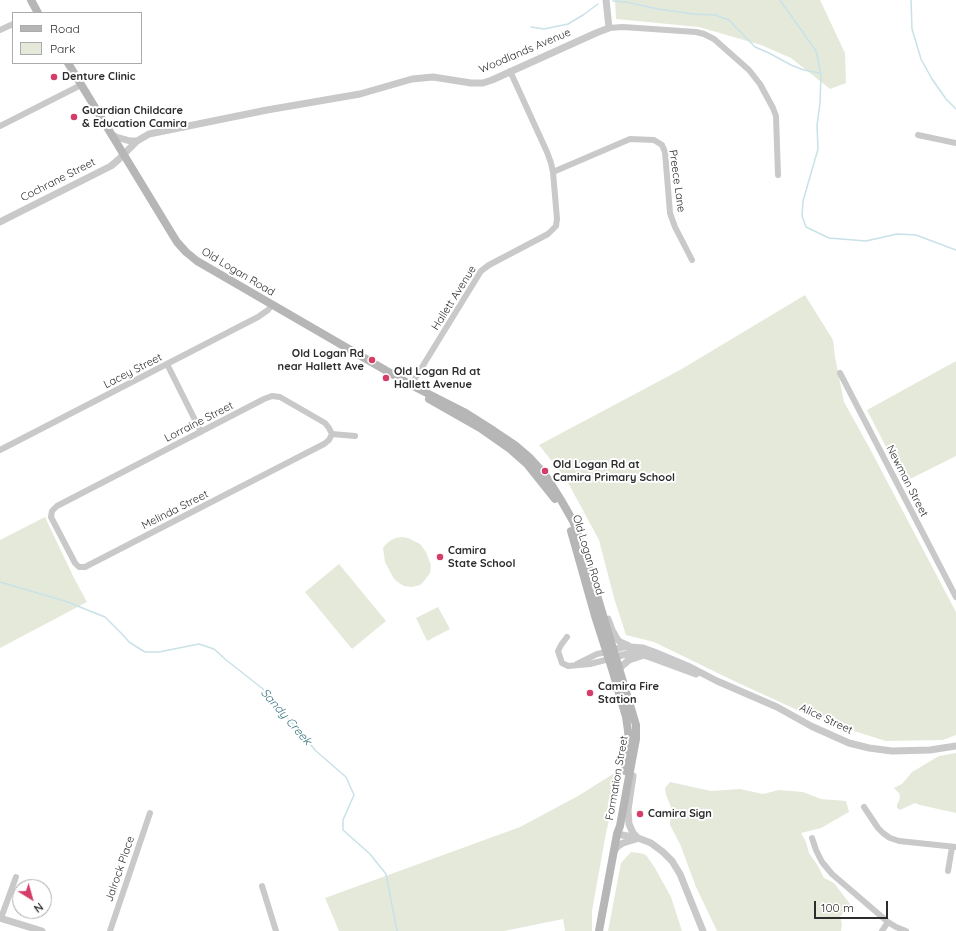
<!DOCTYPE html>
<style>
body{margin:0}
#map{position:relative;width:956px;height:931px;overflow:hidden;background:#fff;font-family:Quicksand,sans-serif}
canvas{display:block}
.legend{position:absolute;left:12px;top:12px;width:130px;height:52px;box-sizing:border-box;background:#fff;border:1px solid #ababab;margin:0;padding:5px 7px;list-style:none;font-size:12px;color:#2c2c2c}
.legend li{display:flex;align-items:center;gap:8px;height:20px}
.legend b{width:20px;border:1px solid #ababab}
.north{position:absolute;left:12px;top:879px;width:40px;height:40px;box-sizing:border-box;background:#fff;border:1px solid #ababab;border-radius:50%;rotate:143deg;font-size:11px;font-weight:700;line-height:16px;text-align:center;color:#2c2c2c}
.north::after{content:'';display:block;margin:auto;width:14px;height:18px;background:#d53c67;clip-path:polygon(50% 0,100% 100%,50% 72%,0 100%)}
.scale{position:absolute;left:814px;top:901px;width:74px;height:18px;box-sizing:border-box;border:2px solid #2c2c2c;border-top:0;padding-left:5px;font-size:12px;line-height:14px;white-space:nowrap;color:#2c2c2c;-webkit-text-stroke:3px #fff;paint-order:stroke}
</style>
<div id="map">
<canvas width="956" height="931"></canvas>
<ul class="legend">
<li><b style="height:5px;background:#b6b6b6"></b>Road</li>
<li><b style="height:11px;background:#e5e9da"></b>Park</li>
</ul>
<div class="north">N</div>
<div class="scale">100 m</div>
</div>
<script>
const g = document.querySelector('canvas').getContext('2d');
g.lineJoin = 'round';
function fillPath(path, color) { g.fillStyle = color; g.fill(path, 'evenodd'); }
const shape = rows => new Path2D(rows.map(r => 'M' + r).join(''));
function stroke(path, color, width, dash) { g.strokeStyle = color; g.lineWidth = width; g.lineCap = dash ? 'butt' : 'round'; g.setLineDash(dash || []); g.stroke(path); }
function label(font, color, halo, rows, align = 'center') {
  g.font = font + ' Quicksand,sans-serif'; g.lineWidth = 4; g.setLineDash([]); g.textBaseline = 'middle'; g.strokeStyle = halo; g.fillStyle = color; for (const [text, x, y, turn = 0] of rows) {
    g.save(); g.translate(x, y); g.rotate((+turn || 0) * Math.PI / 180); g.textAlign = isNaN(turn) ? turn : align; if (halo) g.strokeText(text, 0, 0); g.fillText(text, 0, 0); g.restore();
  }
}
fillPath(shape([
 [615,0,820,0,845,53,846,83,830,89,791,58,761,45,699,27,616,19],
 [805,295,833,340,835,357,844,402,869,447,956,612,956,735,943,740,886,741,819,720,734,681,654,642,626,635,614,598,599,540,566,479,539,445,680,370],
 [956,361,956,456,904,482,867,410],
 [45,517,74,578,87,602,0,648,0,540],
 [402,537,408,538,420,544,426,552,431,565,430,573,425,580,420,585,412,587,404,586,399,583,394,579,385,562,383,548,386,544,391,540,396,538],
 [339,564,386,621,352,649,305,592],
 [438,607,450,629,427,641,416,618],
 [956,753,956,813,920,805,915,803,900,810,897,808,897,804,899,801,900,797,899,793,894,788,902,784,912,772,939,756],
 [621,769,606,833,592,911,592,931,565,931,563,919,504,931,339,931,325,898,520,827,578,796],
 [670,782,711,791,740,789,763,794,779,790,803,792,821,799,846,801,849,812,821,828,801,833,806,842,809,853,818,866,824,878,834,883,850,904,840,917,842,924,841,931,717,931,696,887,680,844,670,825,671,807,666,795,665,788],
 [631,852,640,853,646,855,655,868,671,897,682,931,608,931,621,863]
]), '#e5e9da');
stroke(shape([
 [780,0,816,51,821,74,820,103,817,125,818,149,803,201,802,216,806,227,829,238,866,241,897,234,916,235,956,250],
 [911,0,912,29,921,59,932,79,946,99,956,109],
 [613,1,626,2,658,9,693,14,715,15,729,20,755,47,769,53,791,65,804,70,819,73],
 [531,27,544,29,568,24,583,15,598,4],
 [0,582,65,601,105,617,123,635,129,642,145,652,159,652,199,644,214,649,225,659,263,689,316,751,346,777,354,795,343,820,343,830,370,854,386,874,397,931]
]), '#c8e2e7', 1.5);
stroke(shape([
 [609,28,623,27,696,32,704,34,714,39,749,70,760,84,773,108,776,116,778,175],
 [0,30,13,24],
 [0,126,81,85],
 [918,135,956,143],
 [553,172,630,139,654,140,662,145,665,152,670,213,675,227,692,260],
 [167,364,201,432],
 [840,373,956,597],
 [411,385,481,271,489,265,548,234,556,226,557,219,553,172,551,163,547,152,510,71],
 [332,434,329,440,324,444,85,567,79,567,75,563,51,517,52,511,57,506,264,399,272,396,280,397,325,423,329,428,332,434,355,436],
 [0,450,258,317,268,310,272,305],
 [567,637,561,645,558,651,562,663,568,666,590,664,609,659],
 [577,664,597,654,607,652],
 [864,807,878,828,883,833,890,838,899,841,956,847],
 [812,838,816,850,822,862,832,874,888,922,896,927,906,931],
 [948,871,952,847],
 [262,886,276,931],
 [1,918,16,877],
 [110,931,150,813],
 [882,931,888,922]
]), '#c9c9c9', 6);
stroke(shape([
 [111,134,116,137,130,141,137,141],
 [0,222,111,166,118,160,137,141,149,134,267,110,360,94,412,79,433,77,471,83,483,83,492,80,596,33,609,28,606,0],
 [608,619,612,630,617,639,620,642,629,646],
 [609,651,623,647,631,647,643,648,654,652,690,667,717,681,777,707,811,726,831,735,849,743,869,748,892,751,930,750,956,746],
 [611,659,622,655,636,653,647,656,696,674],
 [619,669,623,665,629,660,641,656],
 [633,776,628,810,629,824,633,833,638,838],
 [617,834,638,838,651,843,663,852,672,861,680,874,703,931],
 [614,851,618,846,623,843,636,839],
 [0,918,42,931]
]), '#c9c9c9', 7);
stroke(shape([
 [31,0,38,13],
 [68,63,169,229,177,242,186,252,197,261,411,385,464,412,494,431,515,445,529,457,540,469,548,479,561,500,573,521,584,552,636,725,636,739,630,771,620,826,617,834,599,931],
 [429,399,480,428,510,449,527,464,555,499],
 [571,531,595,616,612,669,626,717,628,731,629,743,625,771]
]), '#b6b6b6', 8);
for (const [x, y, r, color] of [
 [54,77,4,"#d53c67"],
 [74,117,4,"#d53c67"],
 [372,360,4,"#d53c67"],
 [386,378,4,"#d53c67"],
 [545,471,4,"#d53c67"],
 [440,557,4,"#d53c67"],
 [590,693,4,"#d53c67"],
 [640,814,4,"#d53c67"]
]) { const dot = new Path2D(); dot.arc(x, y, r, 0, 2 * Math.PI); g.fillStyle = color; g.fill(dot); stroke(dot, '#fff', 1.5); }
label('11px', '#2c2c2c', '#fff', [
 ["Woodlands Avenue",525,51,-23],
 ["Cochrane Street",58,180,-27],
 ["Preece Lane",677,181,82],
 ["Old Logan Road",238,272,31],
 ["Hallett Avenue",454,298,-58],
 ["Lacey Street",133,371,-27],
 ["Lorraine Street",199,422,-27],
 ["Newman Street",907,481,63],
 ["Melinda Street",175,510,-27],
 ["Old Logan Road",588,555,73],
 ["Alice Street",826,719,25],
 ["Formation Street",617,778,-80],
 ["Jalrock Place",120,869,-71]
]);
label('bold 11px', '#2c2c2c', '#fff', [
 ["Denture Clinic",62,77],
 ["Guardian Childcare",82,111],
 ["& Education Camira",82,124],
 ["Old Logan Rd",364,354,"right"],
 ["near Hallett Ave",364,367,"right"],
 ["Old Logan Rd at",394,372],
 ["Hallett Avenue",394,385],
 ["Old Logan Rd at",553,465],
 ["Camira Primary School",553,478],
 ["Camira",448,551],
 ["State School",448,564],
 ["Camira Fire",598,687],
 ["Station",598,700],
 ["Camira Sign",648,814]
], 'left');
label('italic 12px', '#427a86', '#fff', [
 ["Sandy Creek",286,717,49]
]);
</script>
